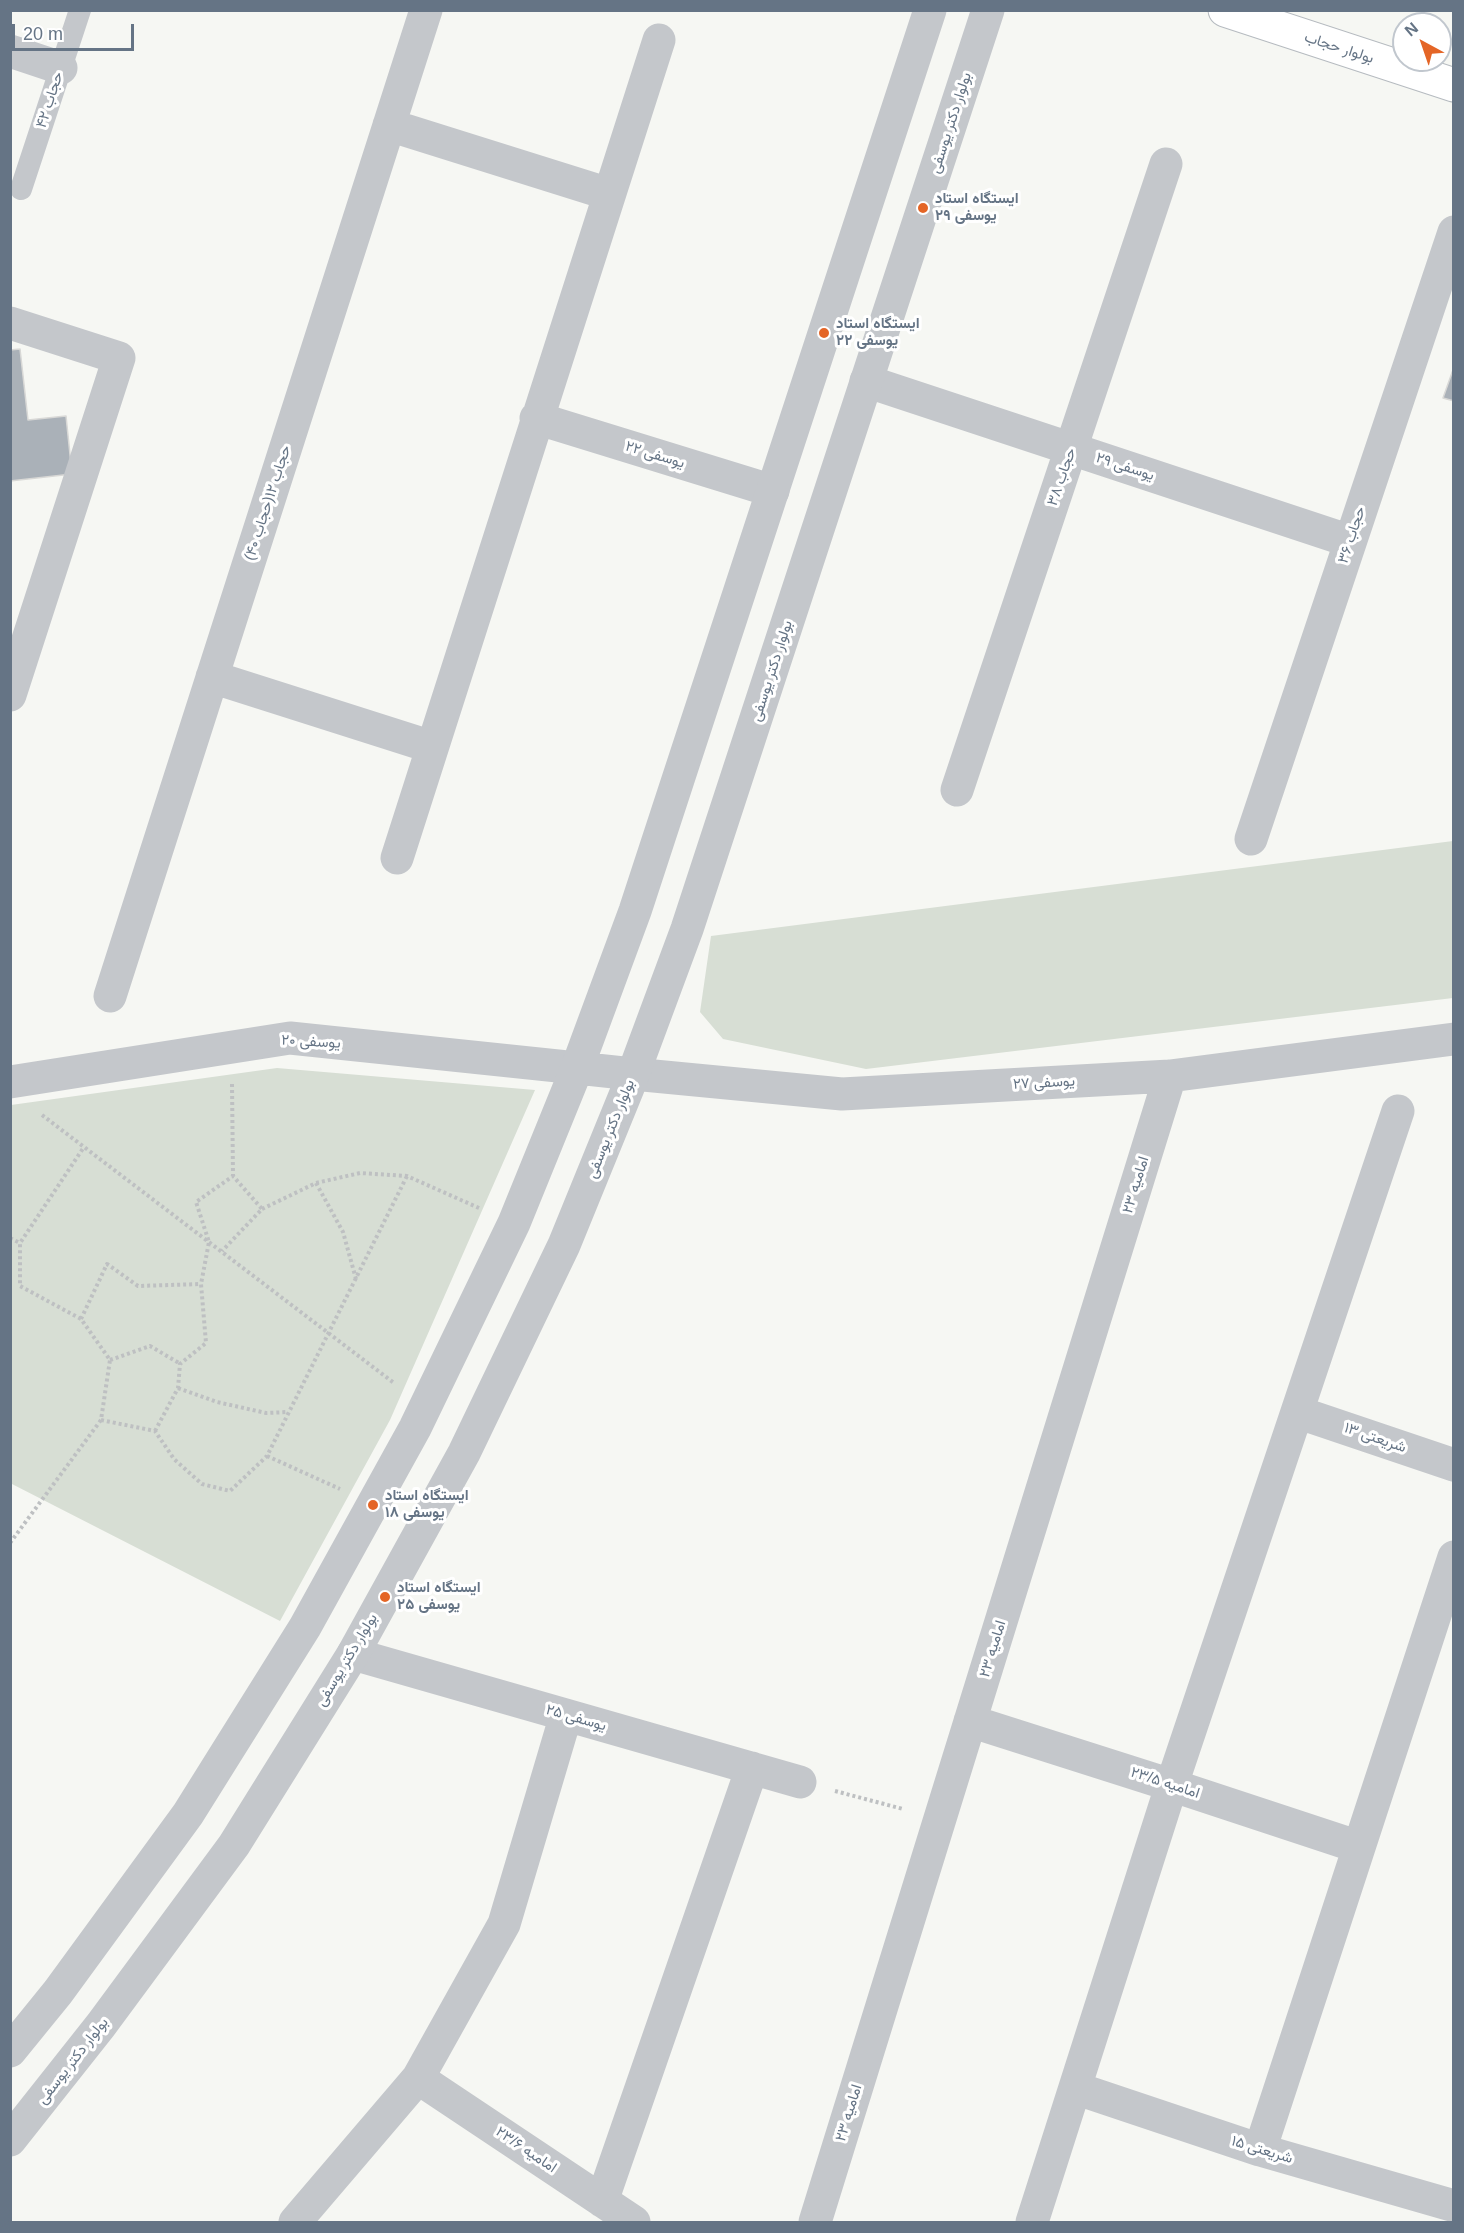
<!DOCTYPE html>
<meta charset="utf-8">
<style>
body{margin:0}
#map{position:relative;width:1464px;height:2233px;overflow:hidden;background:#f6f7f3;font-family:Helvetica,sans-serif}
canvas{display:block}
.frame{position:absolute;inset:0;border:12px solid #657485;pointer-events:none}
.north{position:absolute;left:1392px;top:12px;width:60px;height:60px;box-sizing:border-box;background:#fff;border:2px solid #c1c7ce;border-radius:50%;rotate:320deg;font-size:16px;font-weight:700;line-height:24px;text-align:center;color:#657485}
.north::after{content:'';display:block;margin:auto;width:21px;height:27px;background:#e46526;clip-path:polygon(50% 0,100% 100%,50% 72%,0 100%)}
.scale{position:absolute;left:12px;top:24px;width:122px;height:27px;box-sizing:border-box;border:3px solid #657485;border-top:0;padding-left:8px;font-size:18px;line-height:21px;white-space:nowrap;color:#657485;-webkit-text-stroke:4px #fff;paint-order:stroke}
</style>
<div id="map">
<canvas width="1464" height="2233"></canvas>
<div class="frame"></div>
<div class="north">N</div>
<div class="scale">20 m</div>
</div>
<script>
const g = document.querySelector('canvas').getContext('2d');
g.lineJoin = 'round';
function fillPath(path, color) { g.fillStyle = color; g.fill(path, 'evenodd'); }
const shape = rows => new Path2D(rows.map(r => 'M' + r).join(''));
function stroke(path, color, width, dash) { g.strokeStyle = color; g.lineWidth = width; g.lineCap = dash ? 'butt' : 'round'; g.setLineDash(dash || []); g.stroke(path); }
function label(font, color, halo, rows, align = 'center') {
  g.font = font + ' Helvetica,Vazirmatn,sans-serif'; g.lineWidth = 6; g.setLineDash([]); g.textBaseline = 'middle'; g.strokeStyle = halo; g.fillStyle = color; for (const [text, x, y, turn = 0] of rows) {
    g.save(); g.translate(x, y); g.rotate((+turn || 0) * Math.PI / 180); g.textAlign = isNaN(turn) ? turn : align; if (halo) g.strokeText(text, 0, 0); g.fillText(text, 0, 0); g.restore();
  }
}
fillPath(shape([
 [1453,841,1453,998,866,1069,723,1039,700,1012,711,936],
 [277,1068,535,1090,390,1420,280,1621,10,1483,11,1105]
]), '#d7ded4');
const building = shape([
 [20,349,28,420,66,416,72,474,10,481,10,350,20,349],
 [1454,367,1454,401,1443,398,1454,367]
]);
fillPath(building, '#aab1b8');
stroke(building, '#d8d8d6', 1.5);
const secondary = shape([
 [1225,10,1454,85]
]);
stroke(secondary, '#b6bbc0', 35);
stroke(shape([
 [232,1084,233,1176],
 [42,1115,394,1383],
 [316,1183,343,1232,356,1279],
 [262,1209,316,1183,360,1173,407,1176,479,1208],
 [10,1238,20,1243],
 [81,1319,107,1264,138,1286,201,1284],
 [110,1360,150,1346,179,1363],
 [178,1388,217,1402,266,1413,288,1412],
 [101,1420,155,1431,174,1459,202,1484,230,1491,267,1456,407,1176],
 [155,1431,178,1388,180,1364,206,1343,201,1284,209,1242,196,1202,233,1176,262,1209,222,1251],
 [267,1456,340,1489],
 [10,1543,101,1420,110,1360,81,1319,20,1286,20,1243,84,1147],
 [835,1791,903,1809]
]), '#bec0c2', 4, [3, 3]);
stroke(shape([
 [21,189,80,10]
]), '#c4c7cb', 22);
stroke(shape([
 [10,51,61,68],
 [389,125,609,194],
 [10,323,119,358,10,695],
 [866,381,1350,541],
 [536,418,773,491],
 [212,677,432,747],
 [957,790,1166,164],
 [1251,839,1454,232],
 [397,858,659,40],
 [110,996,426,10],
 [633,1074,842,1094,1170,1076,1454,1039],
 [10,1082,290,1038,577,1068],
 [1297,1412,1454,1465],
 [353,1654,800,1782],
 [970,1721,1171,1785,1359,1847],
 [418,2078,634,2222],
 [1075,2088,1260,2150,1451,2205],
 [1260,2150,1454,1557],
 [602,2201,752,1768],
 [295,2222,418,2078,504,1924,566,1715],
 [815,2222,1170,1076],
 [1032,2222,1169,1793,1398,1111]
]), '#c4c7cb', 33);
stroke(shape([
 [577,1068,633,1074],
 [10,2051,58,1992,188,1814,305,1627,415,1428,514,1223,577,1068,635,911,930,10],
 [10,2140,101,2025,234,1845,353,1654,464,1453,564,1245,628,1088,687,929,988,10]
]), '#c4c7cb', 33);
stroke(secondary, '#fff', 33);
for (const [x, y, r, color] of [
 [923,208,6,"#e46526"],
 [824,333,6,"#e46526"],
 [373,1505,6,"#e46526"],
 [385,1597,6,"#e46526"]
]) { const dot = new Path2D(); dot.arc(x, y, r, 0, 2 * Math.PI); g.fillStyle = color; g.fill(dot); stroke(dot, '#fff', 2); }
label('15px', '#657485', '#fff', [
 ["بولوار حجاب",1339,48,18],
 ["حجاب ۴۲",50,100,-72],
 ["بولوار دکتر یوسفی",951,123,-72],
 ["یوسفی ۲۲",655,455,17],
 ["یوسفی ۲۹",1125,467,18],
 ["حجاب ۳۸",1062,477,-71],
 ["حجاب ۱۲(حجاب ۴۰)",268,503,-72],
 ["حجاب ۳۶",1352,535,-72],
 ["بولوار دکتر یوسفی",772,671,-72],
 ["یوسفی ۲۰",311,1042,3],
 ["یوسفی ۲۷",1044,1083,-3],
 ["بولوار دکتر یوسفی",611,1129,-68],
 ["امامیه ۲۳",1136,1185,-73],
 ["شریعتی ۱۳",1375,1438,19],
 ["امامیه ۲۳",993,1649,-73],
 ["بولوار دکتر یوسفی",347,1660,-59],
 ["یوسفی ۲۵",576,1718,16],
 ["امامیه ۲۳/۵",1165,1783,18],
 ["بولوار دکتر یوسفی",73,2061,-52],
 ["امامیه ۲۳",849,2113,-73],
 ["امامیه ۲۳/۶",526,2150,34],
 ["شریعتی ۱۵",1262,2150,17]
]);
label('bold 15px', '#657485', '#fff', [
 ["ایستگاه استاد",935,199],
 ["یوسفی ۲۹",935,216],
 ["ایستگاه استاد",836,324],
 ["یوسفی ۲۲",836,341],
 ["ایستگاه استاد",385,1496],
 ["یوسفی ۱۸",385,1513],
 ["ایستگاه استاد",397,1588],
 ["یوسفی ۲۵",397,1605]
], 'left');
</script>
